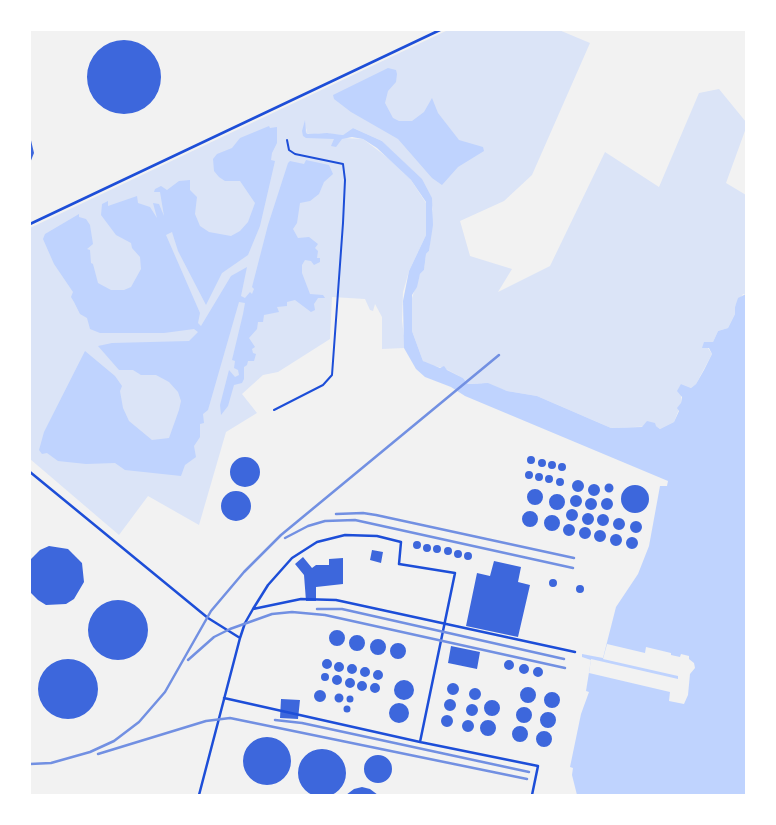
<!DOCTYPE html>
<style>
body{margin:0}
#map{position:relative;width:776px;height:825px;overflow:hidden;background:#f2f2f2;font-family:"Sofia Sans Condensed",sans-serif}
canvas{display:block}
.frame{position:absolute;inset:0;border:31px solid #fff;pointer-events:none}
</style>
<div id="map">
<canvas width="776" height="825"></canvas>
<div class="frame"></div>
</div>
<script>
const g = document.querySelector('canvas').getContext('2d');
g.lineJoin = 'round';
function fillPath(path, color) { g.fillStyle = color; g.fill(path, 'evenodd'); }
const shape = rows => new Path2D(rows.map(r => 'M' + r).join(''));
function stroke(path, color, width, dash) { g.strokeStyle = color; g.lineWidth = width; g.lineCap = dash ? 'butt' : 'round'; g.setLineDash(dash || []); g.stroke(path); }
fillPath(shape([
 [448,30,559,30,590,43,532,175,504,201,460,221,470,256,512,269,498,292,550,266,605,152,659,187,699,93,719,89,746,122,746,128,726,183,746,195,746,294,743,294,735,307,735,314,728,328,718,331,713,342,704,342,712,354,696,384,691,388,681,384,681,404,674,422,660,429,656,426,611,428,537,396,507,391,481,383,468,384,463,378,444,368,428,365,423,361,412,331,410,304,420,274,424,270,426,254,429,251,433,209,429,195,412,170,382,141,353,128,343,135,319,133,312,135,306,133,307,128,303,136,363,139,388,158,411,180,426,203,426,235,409,271,403,292,402,321,405,343,404,348,382,349,382,317,375,304,373,311,370,310,365,299,332,297,330,339,278,372,263,375,242,394,257,413,226,432,199,525,148,496,119,535,30,459,30,228]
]), '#dbe4f7');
fillPath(shape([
 [388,68,396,70,397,74,396,82,388,91,385,103,393,118,399,121,412,121,424,112,432,98,438,113,459,140,483,147,484,151,458,167,442,185,432,178,398,139,351,112,334,99,333,95],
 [305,120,306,133,308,134,327,133,343,135,353,128,382,141,422,179,432,198,433,225,429,251,426,254,424,270,420,274,417,287,412,295,412,331,423,361,440,368,444,366,447,370,463,378,468,384,488,383,507,391,537,396,611,428,642,427,647,421,655,423,656,426,660,429,674,422,679,411,677,408,681,403,682,397,677,391,681,384,691,388,696,384,704,370,712,354,709,348,702,348,704,342,713,342,718,331,728,328,735,314,735,307,738,298,746,294,746,795,577,795,572,775,573,768,570,767,581,714,589,692,586,691,591,660,582,657,582,654,603,658,616,607,638,574,649,546,660,486,667,486,668,481,465,396,451,387,425,377,416,369,404,348,403,301,409,271,426,235,426,202,411,180,377,148,363,139,352,137,342,139,336,147,331,146,334,139,306,138,303,136,302,131],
 [269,126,270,128,277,127,277,143,272,153,271,160,275,161,260,226,248,255,222,273,206,305,178,251,172,232,166,235,200,313,198,323,201,326,231,276,247,267,241,296,245,298,250,292,252,294,254,289,252,287,268,225,288,163,290,161,304,164,306,160,329,165,333,174,324,182,319,194,310,201,300,203,297,223,293,229,298,238,309,237,318,244,315,248,318,251,317,258,320,258,320,262,314,265,311,261,305,260,302,265,302,273,310,294,323,295,325,298,318,298,314,304,315,310,311,312,295,300,287,302,287,306,277,307,279,312,264,315,263,322,258,322,257,329,249,338,255,347,252,349,253,353,256,354,254,361,248,361,247,365,244,367,244,379,242,383,234,385,228,406,221,415,220,405,229,370,235,377,239,375,238,370,234,368,235,361,232,360,243,314,245,303,239,302,208,410,203,414,204,423,200,424,200,437,194,446,196,457,185,465,181,476,125,470,115,463,86,464,58,461,47,453,42,454,39,450,44,432,85,351,115,376,122,386,120,391,123,408,129,421,152,440,169,438,179,410,181,401,178,392,169,382,156,375,141,375,133,370,119,370,98,346,112,343,189,341,198,332,194,329,164,333,100,333,90,329,87,318,80,314,74,302,71,297,73,292,54,264,43,239,45,234,79,214,79,217,86,219,90,225,93,244,87,249,90,250,91,263,93,264,98,283,111,290,124,290,131,287,141,269,140,257,132,248,131,243,116,235,101,215,102,204,108,201,108,206,137,196,138,203,150,207,157,218,153,203,159,204,164,216,160,192,154,192,155,189,161,186,167,190,179,181,190,180,190,190,197,197,195,214,200,226,209,232,231,236,240,231,248,222,255,203,240,181,225,181,219,177,214,171,213,159,217,154,232,148,240,138]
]), '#bfd3fe');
fillPath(shape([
 [607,644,645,653,646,647,671,653,671,655,680,657,681,654,689,656,689,659,694,663,695,668,690,674,688,695,684,704,669,701,670,692,589,673,591,659,678,679,678,676,603,659]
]), '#f2f2f2');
fillPath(shape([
 '87 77a37 37 0 1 1 74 0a37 37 0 1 1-74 0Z',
 [30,136,34,153,30,163],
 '527 460a4 4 0 1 1 8 0a4 4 0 1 1-8 0Z',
 '230 472a15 15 0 1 1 30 0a15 15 0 1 1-30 0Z',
 '538 463a4 4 0 1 1 8 0a4 4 0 1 1-8 0Z',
 '548 465a4 4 0 1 1 8 0a4 4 0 1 1-8 0Z',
 '558 467a4 4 0 1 1 8 0a4 4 0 1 1-8 0Z',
 '525 475a4 4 0 1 1 8 0a4 4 0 1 1-8 0Z',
 '535 477a4 4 0 1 1 8 0a4 4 0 1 1-8 0Z',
 '545 479a4 4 0 1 1 8 0a4 4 0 1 1-8 0Z',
 '556 482a4 4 0 1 1 8 0a4 4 0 1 1-8 0Z',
 '572 486a6 6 0 1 1 12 0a6 6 0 1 1-12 0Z',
 '604.5 488a4.5 4.5 0 1 1 9 0a4.5 4.5 0 1 1-9 0Z',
 '588 490a6 6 0 1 1 12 0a6 6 0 1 1-12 0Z',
 '621 499a14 14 0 1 1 28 0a14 14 0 1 1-28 0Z',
 '527 497a8 8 0 1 1 16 0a8 8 0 1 1-16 0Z',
 '221 506a15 15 0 1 1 30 0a15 15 0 1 1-30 0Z',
 '549 502a8 8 0 1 1 16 0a8 8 0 1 1-16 0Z',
 '570 501a6 6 0 1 1 12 0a6 6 0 1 1-12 0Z',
 '585 504a6 6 0 1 1 12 0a6 6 0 1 1-12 0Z',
 '601 504a6 6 0 1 1 12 0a6 6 0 1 1-12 0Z',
 '566 515a6 6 0 1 1 12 0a6 6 0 1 1-12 0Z',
 '522 519a8 8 0 1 1 16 0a8 8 0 1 1-16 0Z',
 '582 519a6 6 0 1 1 12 0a6 6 0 1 1-12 0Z',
 '597 520a6 6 0 1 1 12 0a6 6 0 1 1-12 0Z',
 '544 523a8 8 0 1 1 16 0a8 8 0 1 1-16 0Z',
 '613 524a6 6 0 1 1 12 0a6 6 0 1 1-12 0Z',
 '630 527a6 6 0 1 1 12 0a6 6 0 1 1-12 0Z',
 '563 530a6 6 0 1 1 12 0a6 6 0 1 1-12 0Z',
 '579 533a6 6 0 1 1 12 0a6 6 0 1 1-12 0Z',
 '594 536a6 6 0 1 1 12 0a6 6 0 1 1-12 0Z',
 '610 540a6 6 0 1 1 12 0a6 6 0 1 1-12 0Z',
 '626 543a6 6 0 1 1 12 0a6 6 0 1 1-12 0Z',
 '413 545a4 4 0 1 1 8 0a4 4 0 1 1-8 0Z',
 '423 548a4 4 0 1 1 8 0a4 4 0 1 1-8 0Z',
 '433 549a4 4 0 1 1 8 0a4 4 0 1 1-8 0Z',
 [49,546,68,549,82,563,84,582,74,599,66,604,46,605,38,600,30,592,30,560,40,550],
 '444 551a4 4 0 1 1 8 0a4 4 0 1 1-8 0Z',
 [372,550,383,552,381,563,370,560],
 '454 554a4 4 0 1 1 8 0a4 4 0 1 1-8 0Z',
 '464 556a4 4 0 1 1 8 0a4 4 0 1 1-8 0Z',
 [303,557,312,568,316,565,329,565,329,559,343,558,343,584,316,587,316,601,306,601,304,575,295,564],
 [494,561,521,567,518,582,530,585,518,637,466,626,477,573,490,576],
 '549 583a4 4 0 1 1 8 0a4 4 0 1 1-8 0Z',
 '576 589a4 4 0 1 1 8 0a4 4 0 1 1-8 0Z',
 '88 630a30 30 0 1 1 60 0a30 30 0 1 1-60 0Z',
 '329 638a8 8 0 1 1 16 0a8 8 0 1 1-16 0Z',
 '349 643a8 8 0 1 1 16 0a8 8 0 1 1-16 0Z',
 '370 647a8 8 0 1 1 16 0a8 8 0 1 1-16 0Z',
 '390 651a8 8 0 1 1 16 0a8 8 0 1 1-16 0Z',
 [451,646,480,652,477,669,448,663],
 '322 664a5 5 0 1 1 10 0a5 5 0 1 1-10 0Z',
 '38 689a30 30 0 1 1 60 0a30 30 0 1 1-60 0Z',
 '504 665a5 5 0 1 1 10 0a5 5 0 1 1-10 0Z',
 '334 667a5 5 0 1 1 10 0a5 5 0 1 1-10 0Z',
 '347 669a5 5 0 1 1 10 0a5 5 0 1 1-10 0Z',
 '519 669a5 5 0 1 1 10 0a5 5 0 1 1-10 0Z',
 '360 672a5 5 0 1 1 10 0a5 5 0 1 1-10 0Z',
 '533 672a5 5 0 1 1 10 0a5 5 0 1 1-10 0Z',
 '373 675a5 5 0 1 1 10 0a5 5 0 1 1-10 0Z',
 '321 677a4 4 0 1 1 8 0a4 4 0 1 1-8 0Z',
 '332 680a5 5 0 1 1 10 0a5 5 0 1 1-10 0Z',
 '345 683a5 5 0 1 1 10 0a5 5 0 1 1-10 0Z',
 '394 690a10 10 0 1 1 20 0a10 10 0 1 1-20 0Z',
 '357 686a5 5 0 1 1 10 0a5 5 0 1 1-10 0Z',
 '370 688a5 5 0 1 1 10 0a5 5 0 1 1-10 0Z',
 '447 689a6 6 0 1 1 12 0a6 6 0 1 1-12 0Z',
 '520 695a8 8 0 1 1 16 0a8 8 0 1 1-16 0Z',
 '469 694a6 6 0 1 1 12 0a6 6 0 1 1-12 0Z',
 '314 696a6 6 0 1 1 12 0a6 6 0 1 1-12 0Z',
 '544 700a8 8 0 1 1 16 0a8 8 0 1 1-16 0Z',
 '334.5 698a4.5 4.5 0 1 1 9 0a4.5 4.5 0 1 1-9 0Z',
 '346.5 699a3.5 3.5 0 1 1 7 0a3.5 3.5 0 1 1-7 0Z',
 [281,699,300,700,298,719,280,718],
 '444 705a6 6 0 1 1 12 0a6 6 0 1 1-12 0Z',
 '484 708a8 8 0 1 1 16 0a8 8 0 1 1-16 0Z',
 '389 713a10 10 0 1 1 20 0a10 10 0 1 1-20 0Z',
 '466 710a6 6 0 1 1 12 0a6 6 0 1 1-12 0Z',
 '343.5 709a3.5 3.5 0 1 1 7 0a3.5 3.5 0 1 1-7 0Z',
 '516 715a8 8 0 1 1 16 0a8 8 0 1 1-16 0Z',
 '540 720a8 8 0 1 1 16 0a8 8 0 1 1-16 0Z',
 '441 721a6 6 0 1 1 12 0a6 6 0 1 1-12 0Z',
 '480 728a8 8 0 1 1 16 0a8 8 0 1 1-16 0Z',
 '462 726a6 6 0 1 1 12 0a6 6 0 1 1-12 0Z',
 '512 734a8 8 0 1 1 16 0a8 8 0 1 1-16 0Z',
 '536 739a8 8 0 1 1 16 0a8 8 0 1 1-16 0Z',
 '243 761a24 24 0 1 1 48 0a24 24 0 1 1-48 0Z',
 '298 773a24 24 0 1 1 48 0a24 24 0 1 1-48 0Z',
 '364 769a14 14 0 1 1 28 0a14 14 0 1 1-28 0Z',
 [362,787,370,789,378,795,346,795,354,789]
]), '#3d67dc');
stroke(shape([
 [274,410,323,385,332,375,343,223,345,180,343,164,295,154,289,150,287,140]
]), '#1d4ed8', 2);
stroke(shape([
 [30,224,440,30],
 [30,472,208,618,240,638],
 [224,698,420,742,455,573,399,564,401,542,377,536,345,535,317,542,292,558,268,585,253,609],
 [420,742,538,766,532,795],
 [199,795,240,638,245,623,253,609,301,599,336,600,575,652]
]), '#1d4ed8', 2.5);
stroke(shape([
 [336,514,363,513,376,515,574,558],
 [285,538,308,526,325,521,355,520,573,568],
 [317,609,342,609,564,659],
 [188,660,214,637,230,629,272,614,292,612,325,615,565,668],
 [275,720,302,723,529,772],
 [98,754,206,721,230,718,527,779],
 [30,764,51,763,90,752,114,741,139,722,165,692,211,611,244,572,281,535,499,355]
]), '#7290e2', 2.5);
</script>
